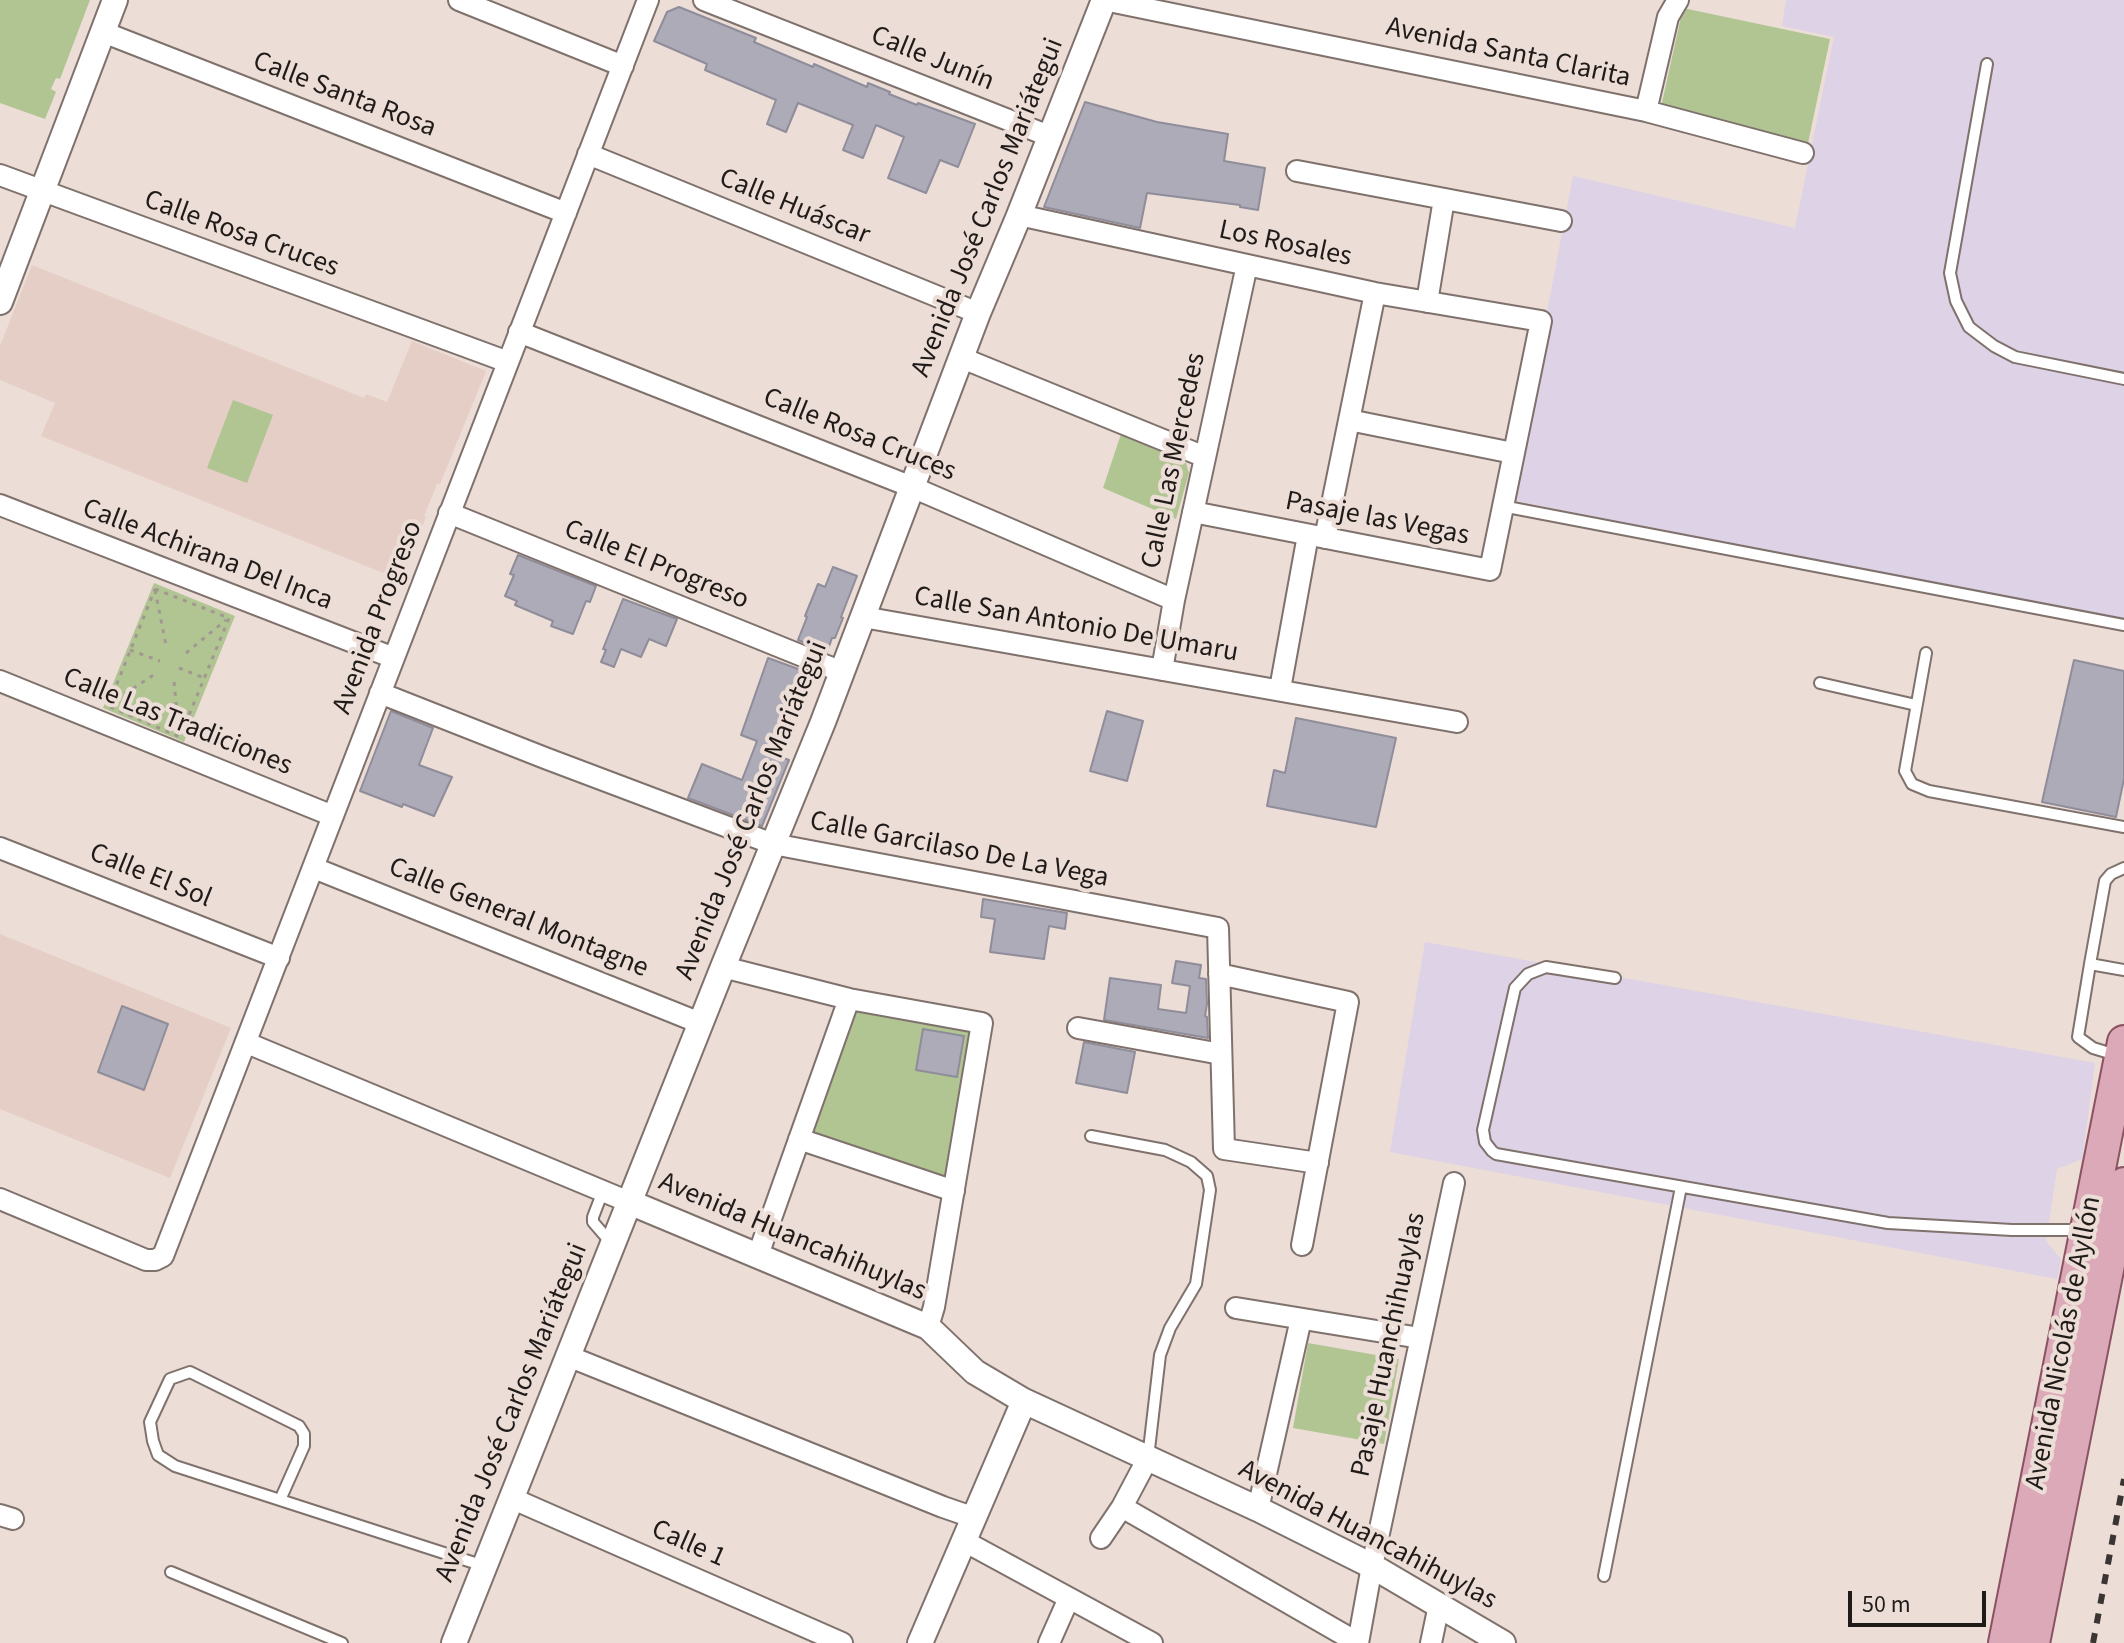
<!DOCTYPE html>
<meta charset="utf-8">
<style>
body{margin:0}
#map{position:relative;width:2124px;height:1643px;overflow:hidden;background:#ecddd7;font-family:"Source Sans 3",sans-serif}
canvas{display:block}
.scale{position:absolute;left:1848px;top:1591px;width:138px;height:36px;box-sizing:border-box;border:4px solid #201b19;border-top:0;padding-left:10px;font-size:24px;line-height:28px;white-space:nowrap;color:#201b19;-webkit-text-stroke:6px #ecddd7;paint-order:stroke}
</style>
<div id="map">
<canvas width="2124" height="1643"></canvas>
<div class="scale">50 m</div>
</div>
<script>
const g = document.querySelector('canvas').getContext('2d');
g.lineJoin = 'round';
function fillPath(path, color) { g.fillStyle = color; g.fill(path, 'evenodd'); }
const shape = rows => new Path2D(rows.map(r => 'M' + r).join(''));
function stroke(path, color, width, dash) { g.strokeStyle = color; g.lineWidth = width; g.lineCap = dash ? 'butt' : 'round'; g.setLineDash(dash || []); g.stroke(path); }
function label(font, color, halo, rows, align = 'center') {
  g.font = font + ' "Source Sans 3",sans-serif'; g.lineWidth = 8; g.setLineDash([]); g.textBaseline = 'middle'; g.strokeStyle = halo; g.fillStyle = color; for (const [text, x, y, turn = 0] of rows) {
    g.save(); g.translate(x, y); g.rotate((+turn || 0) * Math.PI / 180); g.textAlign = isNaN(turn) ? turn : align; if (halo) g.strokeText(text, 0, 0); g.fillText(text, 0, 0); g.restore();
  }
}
fillPath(shape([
 [32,265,364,398,366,394,387,402,412,341,486,371,440,484,437,484,424,516,426,517,401,580,41,436,55,403,0,380,0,346],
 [0,934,231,1028,170,1178,0,1109]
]), '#e5cec5');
fillPath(shape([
 [1786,0,2124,0,2124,621,1511,500,1573,176,1795,228,1834,37,1782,26],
 [1425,942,2095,1063,2082,1159,2057,1169,2046,1241,2061,1259,2057,1279,1390,1152]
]), '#ddd2e6');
fillPath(shape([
 [0,0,90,0,60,79,56,78,51,89,56,92,45,119,0,103],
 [1683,8,1830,39,1807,148,1659,116],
 [233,400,273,415,247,483,207,468],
 [1121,434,1186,463,1189,473,1176,519,1103,488],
 [154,583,235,616,184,742,103,708],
 [852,1007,972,1031,947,1179,807,1134],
 [1308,1343,1399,1359,1384,1444,1293,1428]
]), '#b1c593');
const building = shape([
 [679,7,756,38,754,42,813,67,814,64,867,87,868,83,890,92,889,94,917,105,918,103,975,124,958,167,940,160,926,193,888,178,904,137,876,125,863,158,843,150,853,125,798,103,786,132,767,124,776,100,705,70,707,64,654,41,667,12,679,7],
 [1085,102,1157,122,1228,134,1224,161,1265,168,1258,210,1240,207,1240,205,1147,193,1140,228,1044,207,1085,102],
 [518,555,596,586,590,602,586,601,573,634,551,626,553,621,515,605,517,601,505,596,514,575,510,574,518,555],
 [833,567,857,576,841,617,843,618,835,638,832,638,827,652,798,640,807,617,805,616,818,584,825,587,833,567],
 [623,599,677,619,666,646,649,639,641,657,621,649,614,667,601,662,606,650,603,649,623,599],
 [768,658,812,674,780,752,783,753,781,757,789,760,762,826,688,798,702,764,742,780,757,741,741,735,768,658],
 [2074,660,2124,671,2124,779,2116,817,2042,802,2074,660],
 [391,711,433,728,419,765,452,777,434,816,403,804,402,807,360,791,391,711],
 [1107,711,1143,721,1127,781,1090,771,1107,711],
 [1296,718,1396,738,1376,827,1267,806,1274,770,1285,773,1296,718],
 [983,899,1067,913,1065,929,1049,926,1044,959,990,952,995,919,981,917,983,899],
 [1176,961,1201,965,1199,978,1206,979,1207,1004,1205,1016,1207,1017,1208,1038,1104,1020,1110,978,1161,985,1158,1009,1186,1013,1190,986,1172,983,1176,961],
 [122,1006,168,1024,144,1090,98,1072,122,1006],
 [923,1029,964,1036,957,1077,916,1070,923,1029],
 [1084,1042,1135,1052,1127,1093,1076,1083,1084,1042]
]);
fillPath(building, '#adabb8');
stroke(building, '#8f8d9a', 2);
const service = shape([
 [1987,64,1950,273,1956,301,1969,327,1994,346,2015,357,2124,379],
 [1502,506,2124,625],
 [1926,653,1905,771,1912,784,1929,791,2124,827],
 [1820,683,1916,705],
 [2124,868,2111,874,2105,881,2090,964,2124,970],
 [2090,964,2078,1037,2093,1048,2116,1055],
 [1615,978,1546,967,1528,974,1515,988,1483,1130,1485,1142,1492,1151,1496,1154,1888,1223,2012,1230,2084,1230],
 [1091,1136,1165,1150,1191,1162,1207,1176,1210,1190,1196,1284,1170,1328,1160,1355,1148,1458],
 [603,1191,593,1217,593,1222,612,1244],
 [280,1500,304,1446,304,1434,299,1426,190,1372,170,1379,150,1422,153,1441,158,1455,175,1466,484,1566],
 [171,1572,342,1643],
 [1604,1576,1681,1187]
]);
const minor = shape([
 [459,0,623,66],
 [704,0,1049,136],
 [1104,0,1646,111,1803,153],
 [103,32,566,213],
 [1646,111,1668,17,1678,0],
 [588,154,978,313],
 [1297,171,1561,221],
 [0,175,508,362],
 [1019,215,1375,293,1541,321,1490,570,1193,512],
 [1427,302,1444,199],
 [519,332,912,487,1174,600],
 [962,358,1205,457],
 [1349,420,1513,453],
 [0,505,394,658],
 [449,513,842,672],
 [1325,538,1375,293],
 [863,617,1457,722],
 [1162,670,1174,600,1247,265],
 [0,681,333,816],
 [1280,689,1308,535],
 [380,693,545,758,773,844,1218,928,1224,1149,1318,1163],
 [0,848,279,958],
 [314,868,700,1023],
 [723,967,849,999,982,1023,934,1307,928,1327],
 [1219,974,1348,1002,1302,1245],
 [1078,1028,1221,1054],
 [247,1043,629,1202],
 [799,1139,954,1191],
 [0,1199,146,1260,155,1260,163,1256,648,0],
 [758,1255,849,999],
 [1236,1308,1420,1338],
 [568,1356,943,1507,975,1518],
 [511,1498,842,1643],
 [1122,1507,1358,1643],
 [1258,1509,1301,1319],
 [0,1515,13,1519],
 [1101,1538,1122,1507,1148,1458],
 [964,1541,1152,1643],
 [1049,1643,1069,1598],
 [1358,1643,1372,1566,1454,1183],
 [1431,1643,1439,1605]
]);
const tertiary = shape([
 [0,302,115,0],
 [629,1202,928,1327,975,1372,1024,1401,1258,1509,1372,1566,1503,1643],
 [454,1643,723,967,823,722,978,313,1018,218,1104,0],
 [920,1643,1024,1401]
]);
const primary = shape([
 [2005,1643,2124,1042],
 [2033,1643,2124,1184]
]);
stroke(service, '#7f716c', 14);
stroke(minor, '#7f716c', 24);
stroke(tertiary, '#7f716c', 28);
stroke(primary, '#8b5262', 36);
stroke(shape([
 [155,589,229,618,180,737,108,706,155,589],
 [155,590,166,645],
 [130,650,160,661],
 [186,653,226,620],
 [179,668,204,678],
 [174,682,179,733],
 [108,705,155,674]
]), '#a29792', 3, [4, 6]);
stroke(service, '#fff', 10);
stroke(minor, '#fff', 20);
stroke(tertiary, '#fff', 24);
stroke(primary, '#dca9b8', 32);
stroke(shape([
 [2093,1643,2124,1479]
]), '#3a3432', 6, [10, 10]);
label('28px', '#201b19', '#ecddd7', [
 ["Avenida Santa Clarita",1508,54,12],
 ["Calle Junín",932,60,22],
 ["Calle Santa Rosa",344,96,21],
 ["Calle Huáscar",794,208,22],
 ["Avenida José Carlos Mariátegui",989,208,-68],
 ["Calle Rosa Cruces",241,235,20],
 ["Los Rosales",1285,245,12],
 ["Calle Rosa Cruces",859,436,22],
 ["Calle Las Mercedes",1175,461,-78],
 ["Pasaje las Vegas",1377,520,11],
 ["Calle Achirana Del Inca",207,556,21],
 ["Calle El Progreso",656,566,22],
 ["Avenida Progreso",379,618,-69],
 ["Calle San Antonio De Umaru",1076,626,10],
 ["Calle Las Tradiciones",177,723,22],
 ["Avenida José Carlos Mariátegui",753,811,-68],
 ["Calle Garcilaso De La Vega",959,851,11],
 ["Calle El Sol",150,877,22],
 ["Calle General Montagne",518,919,22],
 ["Avenida Huancahihuylas",792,1238,23],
 ["Avenida Nicolás de Ayllón",2065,1343,-79],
 ["Pasaje Huanchihuaylas",1390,1345,-78],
 ["Avenida José Carlos Mariátegui",513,1413,-68],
 ["Avenida Huancahihuylas",1367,1536,28],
 ["Calle 1",688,1545,24]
]);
</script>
